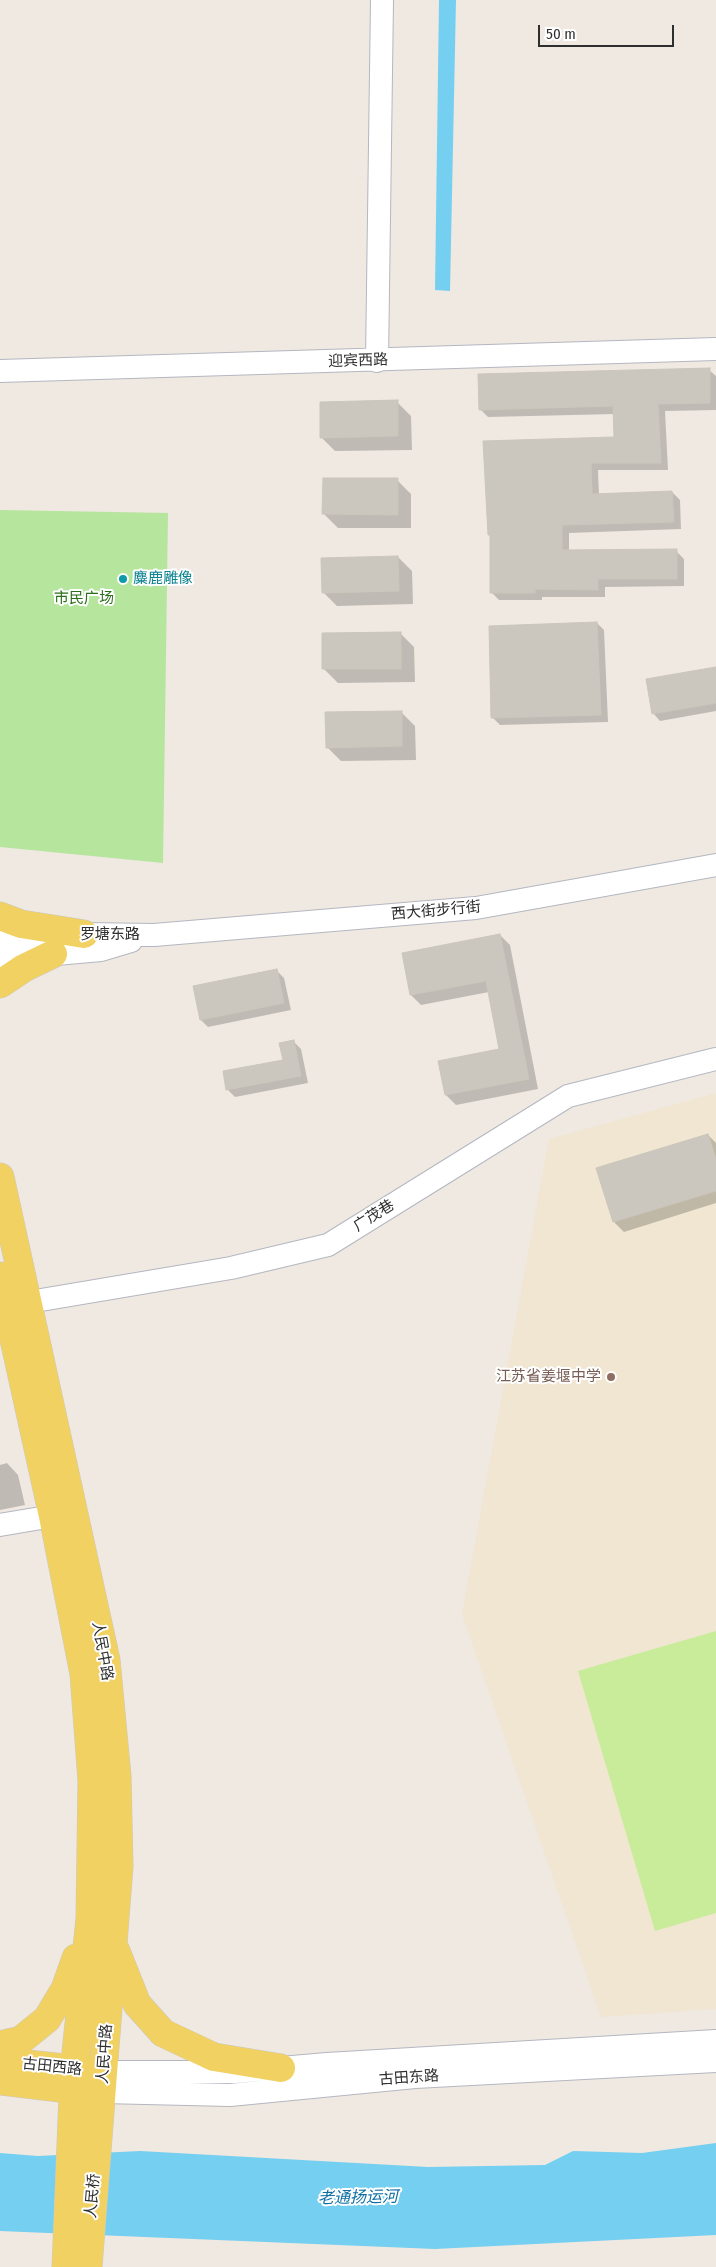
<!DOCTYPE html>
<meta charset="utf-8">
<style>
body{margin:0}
#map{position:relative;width:716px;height:2267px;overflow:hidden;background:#efe9e1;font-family:"Fira Sans Condensed",sans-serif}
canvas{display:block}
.scale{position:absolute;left:538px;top:25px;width:136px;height:22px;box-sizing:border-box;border:2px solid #2e2e2e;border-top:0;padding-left:6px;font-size:15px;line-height:18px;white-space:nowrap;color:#2e2e2e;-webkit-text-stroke:4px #fff;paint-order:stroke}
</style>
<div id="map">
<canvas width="716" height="2267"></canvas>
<div class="scale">50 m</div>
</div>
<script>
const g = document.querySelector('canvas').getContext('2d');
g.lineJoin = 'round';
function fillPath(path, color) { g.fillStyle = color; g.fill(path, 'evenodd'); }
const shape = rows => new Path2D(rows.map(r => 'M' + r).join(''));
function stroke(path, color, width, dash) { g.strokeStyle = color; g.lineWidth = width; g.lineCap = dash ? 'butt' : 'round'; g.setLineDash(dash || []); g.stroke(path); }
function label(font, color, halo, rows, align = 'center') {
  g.font = font + ' "Fira Sans Condensed","Noto Sans SC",sans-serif'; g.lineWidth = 4; g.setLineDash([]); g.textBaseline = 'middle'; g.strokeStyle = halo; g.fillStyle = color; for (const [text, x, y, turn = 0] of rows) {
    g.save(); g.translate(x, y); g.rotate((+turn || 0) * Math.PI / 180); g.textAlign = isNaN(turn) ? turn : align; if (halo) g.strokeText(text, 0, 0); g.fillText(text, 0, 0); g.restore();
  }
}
fillPath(shape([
 [716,1093,716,2009,601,2017,462,1614,549,1139]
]), '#f0e6d1');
fillPath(shape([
 [0,510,168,513,163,863,0,847]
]), '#b6e59e');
fillPath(shape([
 [716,1631,716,1913,655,1931,578,1671]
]), '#c9ec9a');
fillPath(shape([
 [439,0,456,0,450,291,435,290],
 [716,2143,716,2235,435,2249,0,2231,0,2153,38,2156,140,2151,428,2167,545,2165,573,2151,642,2153]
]), '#75cff0');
fillPath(shape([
 [709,370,716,376,716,410,665,411,668,470,598,470,599,495,672,492,680,500,681,529,569,533,569,551,676,551,684,559,684,586,605,587,605,597,542,597,542,600,499,600,491,592,491,537,489,535,615,438,615,414,488,417,480,409],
 [397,402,411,416,412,450,335,451,321,437],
 [397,480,411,494,411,528,338,528,324,514],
 [398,557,412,571,413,604,337,606,323,592],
 [597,623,604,630,608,722,500,725,492,717],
 [400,633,414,647,415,682,338,683,324,669],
 [716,668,716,711,660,721,653,713],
 [401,712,415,726,416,760,341,761,327,747],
 [500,935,510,945,538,1089,456,1105,446,1095,439,1062,501,1050,489,992,421,1005,411,995],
 [276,970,284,978,291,1010,208,1027,201,1020],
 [294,1042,301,1049,308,1083,235,1097,227,1089,284,1061],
 [708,1135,716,1143,716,1203,624,1232,614,1222,598,1169],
 [7,1463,18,1475,25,1505,0,1510,0,1465]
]), '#0003');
const building = shape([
 [710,368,710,403,658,404,661,463,591,463,592,494,672,491,674,522,562,525,562,550,677,549,677,579,598,579,598,590,535,589,535,593,490,593,490,535,488,535,483,441,614,437,613,406,479,410,478,374,710,368],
 [398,400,398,436,320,438,320,402,398,400],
 [323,478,398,478,398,515,322,514,323,478],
 [398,556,399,591,322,593,321,558,398,556],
 [597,622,601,715,491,718,489,626,597,622],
 [401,632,401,669,322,669,322,633,401,632],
 [716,667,716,703,652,714,646,679,716,667],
 [402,711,402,746,326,748,325,712,402,711],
 [500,934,529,1079,445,1095,438,1061,499,1049,486,981,410,995,402,953,500,934],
 [277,969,284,1003,200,1020,193,986,277,969],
 [294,1040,301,1076,226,1090,223,1071,283,1060,279,1043,294,1040],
 [708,1134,716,1159,716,1191,613,1222,596,1168,708,1134]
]);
fillPath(building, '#cbc7bf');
stroke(building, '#cbc5ba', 1);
const minor = shape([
 [377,361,382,0],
 [0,371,716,349],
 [0,942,84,934,154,935,476,908,716,865],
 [0,959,101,950,131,941],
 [13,1307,29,1302,231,1268,328,1245,568,1096,716,1059],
 [0,1525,53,1516,70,1510],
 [103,2072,235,2072,327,2064,716,2041],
 [103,2092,230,2095,415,2077,716,2061]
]);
const major = shape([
 [0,916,21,924,84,934],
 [0,984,24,968,53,954],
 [0,1177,106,1660,117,1776,119,1866,88,2267],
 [0,1276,53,1516,84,1674,92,1781,90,1919,74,2071,66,2267],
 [116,1951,137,2004,163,2033,214,2057,281,2068],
 [0,2045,21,2040,47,2019,65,1989,76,1958],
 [0,2061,92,2071],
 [0,2081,93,2092]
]);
stroke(minor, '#b4b7c1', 24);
stroke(major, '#c9c9c9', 29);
stroke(minor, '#fff', 22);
stroke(major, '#f2d163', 28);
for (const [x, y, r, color] of [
 [123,579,5,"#0f9aa8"],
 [611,1377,5,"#8d6e63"]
]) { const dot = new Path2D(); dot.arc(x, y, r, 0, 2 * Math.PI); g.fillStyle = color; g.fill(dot); stroke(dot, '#fff', 2); }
label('15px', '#2e2e2e', '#fff', [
 ["迎宾西路",358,361,-2],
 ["西大街步行街",436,911,-5],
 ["罗塘东路",110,935],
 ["广茂巷",374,1216,-32],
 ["人民中路",102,1651,80],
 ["人民中路",105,2054,-86],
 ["古田西路",52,2067,6],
 ["古田东路",409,2078,-4],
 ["人民桥",93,2196,-85]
]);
label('15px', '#0d838f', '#fff', [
 ["麋鹿雕像",133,579]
], 'left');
label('15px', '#2c6e1b', '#fff', [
 ["市民广场",84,599]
]);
label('15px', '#785e54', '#fff', [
 ["江苏省姜堰中学",601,1377]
], 'right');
label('italic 16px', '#0d6fa3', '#fff', [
 ["老通扬运河",358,2198,-1]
]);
</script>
